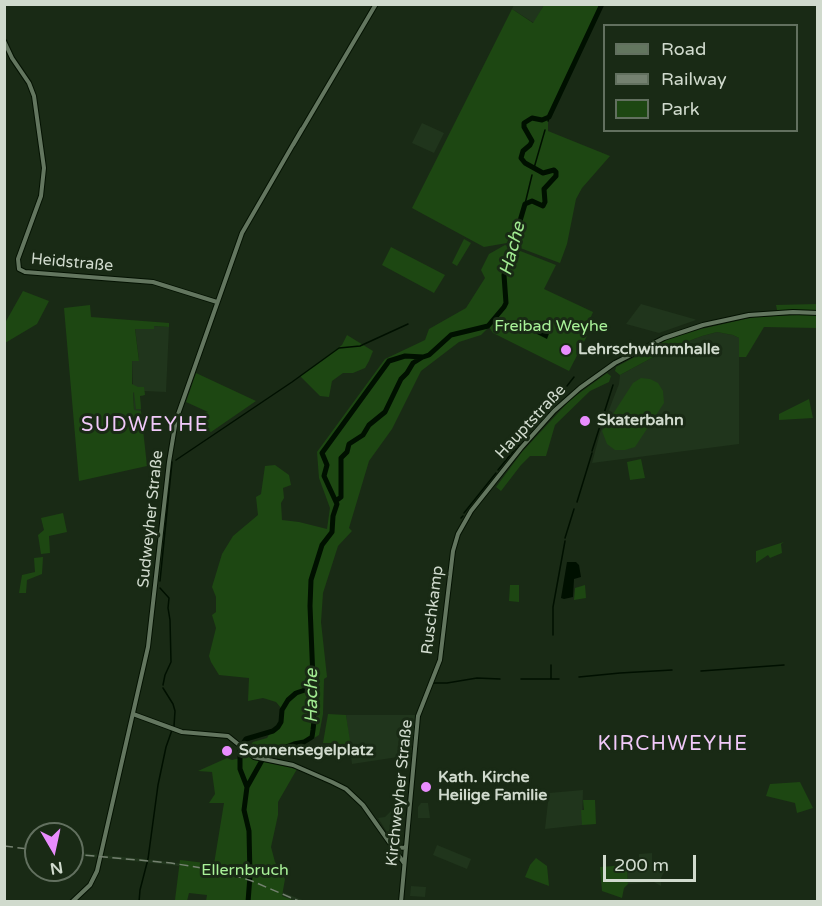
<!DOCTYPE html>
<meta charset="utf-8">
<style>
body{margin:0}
#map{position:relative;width:822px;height:906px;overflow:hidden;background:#192a15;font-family:"Varela Round",sans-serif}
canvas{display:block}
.frame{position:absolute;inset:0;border:6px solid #d0dacd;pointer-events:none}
.legend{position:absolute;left:603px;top:24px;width:195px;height:108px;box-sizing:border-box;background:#192a15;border:2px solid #62705f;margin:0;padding:8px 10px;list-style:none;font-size:18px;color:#d0dacd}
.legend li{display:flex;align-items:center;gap:12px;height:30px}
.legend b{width:30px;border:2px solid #62705f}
.north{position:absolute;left:24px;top:822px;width:60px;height:60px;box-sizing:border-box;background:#192a15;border:2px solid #62705f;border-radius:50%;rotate:171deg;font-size:16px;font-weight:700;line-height:24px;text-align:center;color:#d0dacd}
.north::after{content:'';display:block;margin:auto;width:21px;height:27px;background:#e98dfe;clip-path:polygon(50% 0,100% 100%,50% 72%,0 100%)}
.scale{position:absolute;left:603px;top:855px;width:93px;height:27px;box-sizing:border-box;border:3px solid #d0dacd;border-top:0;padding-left:8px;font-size:18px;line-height:21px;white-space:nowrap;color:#d0dacd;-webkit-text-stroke:4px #192a15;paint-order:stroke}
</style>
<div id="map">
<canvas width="822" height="906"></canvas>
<div class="frame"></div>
<ul class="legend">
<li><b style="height:8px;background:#63765f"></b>Road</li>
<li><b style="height:8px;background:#748170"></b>Railway</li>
<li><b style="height:16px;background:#1d4712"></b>Park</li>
</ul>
<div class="north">N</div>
<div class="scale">200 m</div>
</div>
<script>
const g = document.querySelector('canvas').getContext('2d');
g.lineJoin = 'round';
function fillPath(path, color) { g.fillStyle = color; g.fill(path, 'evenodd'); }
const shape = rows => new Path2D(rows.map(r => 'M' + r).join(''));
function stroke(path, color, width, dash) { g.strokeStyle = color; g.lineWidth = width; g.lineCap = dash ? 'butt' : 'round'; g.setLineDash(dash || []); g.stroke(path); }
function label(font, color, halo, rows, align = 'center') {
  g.font = font + ' "Varela Round",sans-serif'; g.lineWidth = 6; g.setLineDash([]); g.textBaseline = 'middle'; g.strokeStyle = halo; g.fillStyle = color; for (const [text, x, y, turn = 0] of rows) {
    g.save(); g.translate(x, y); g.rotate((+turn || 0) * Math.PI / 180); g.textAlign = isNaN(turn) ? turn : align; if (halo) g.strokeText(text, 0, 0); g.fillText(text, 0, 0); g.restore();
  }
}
fillPath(shape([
 [514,5,544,5,534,23,512,9],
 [422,123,444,133,434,153,412,143],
 [641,304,694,319,696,320,659,333,626,324],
 [154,326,169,327,166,392,144,391,145,395,140,396,141,411,134,411,132,361,139,360,135,328,153,329],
 [717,332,733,335,739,338,739,444,592,463,600,433,619,384,620,375,670,348,702,336],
 [346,715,416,715,411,755,352,764],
 [583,790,582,825,545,829,549,793],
 [421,803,428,803,430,818,418,818,418,807],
 [391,811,405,811,401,845,394,843,378,818,385,817],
 [437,845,471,859,467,869,433,855],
 [72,852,155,860,220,869,246,878,305,901,295,901,251,883,220,873,172,865,72,855],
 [652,853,652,864,669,862,661,878,661,886,654,882,628,884,627,865,639,865,639,854],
 [411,886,426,887,425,897,410,896]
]), '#20351c');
fillPath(shape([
 [544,5,600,5,548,116,548,131,610,156,582,188,576,199,567,244,560,263,507,243,484,247,412,208,512,9,533,23],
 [464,239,471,243,457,266,452,263],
 [505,245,556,265,544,289,593,312,584,333,587,336,569,371,493,333,489,327,481,335,459,342,421,371,392,429,369,461,349,528,352,531,338,546,323,593,321,622,327,677,324,679,323,714,319,735,306,743,289,749,279,758,256,753,249,747,253,742,267,738,270,733,280,726,283,719,281,708,276,702,263,698,248,701,249,678,219,675,211,662,209,656,216,628,212,615,216,612,216,597,212,587,222,554,233,536,258,515,256,497,261,494,265,466,275,465,289,475,291,485,283,488,284,498,281,503,282,520,299,522,327,529,330,508,319,478,317,452,385,359,425,340,429,329,466,308,485,278,481,270,489,254],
 [391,247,445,275,434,293,382,265],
 [23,291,49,301,37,324,5,343,5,323],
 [817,304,817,310,777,310,776,305],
 [90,305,91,317,169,323,169,327,154,326,154,329,135,329,139,361,132,361,132,384,138,387,144,387,145,395,140,396,141,409,136,409,134,392,133,393,134,410,141,411,147,466,79,481,64,308],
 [796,315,817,315,817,328,764,327,746,357,739,357,739,338,733,335,717,332,702,336,670,348,620,375,615,371,616,367,666,340,701,329,754,317],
 [347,335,373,351,369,361,365,368,353,373,343,373,332,381,329,397,320,396,300,376,342,345],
 [196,373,256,401,211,432,192,423,196,415,208,412,186,402],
 [607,373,611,376,609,382,590,391,555,425,546,456,530,456,521,465,501,491,496,487,522,452,570,400],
 [641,378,650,379,658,383,663,391,664,403,635,447,625,450,615,450,607,444,602,431,633,383],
 [809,399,813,418,779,420,779,414],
 [641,459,645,478,630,480,627,462],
 [63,513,67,532,49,536,50,553,41,554,38,535,44,530,41,518],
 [784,542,781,544,782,553,770,558,768,555,756,563,756,551],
 [43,557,42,574,27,580,26,593,19,593,22,575,35,572,34,558],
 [510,585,519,585,519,602,509,601],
 [585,585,586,598,574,600,575,588],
 [328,714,346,715,351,747,343,747,332,743,323,743],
 [241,749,255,760,297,769,278,802,278,815,271,847,275,862,285,879,282,896,295,901,206,901,207,895,189,893,187,901,175,900,180,860,214,864,224,803,209,803,215,794,212,772,198,771,227,758,232,760,240,758],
 [800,782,813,808,797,813,795,803,766,796,770,784],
 [583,800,595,800,596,824,582,825,581,810,584,810],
 [536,858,547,866,549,886,525,877,530,865],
 [627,865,628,884,624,888,622,898,602,891,600,867]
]), '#1d4712');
fillPath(shape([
 [529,320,550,331,547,339,525,328],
 [567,562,576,562,579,565,581,577,574,579,573,597,564,599,561,598]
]), '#001000');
stroke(shape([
 [548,121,549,117],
 [534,168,545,130],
 [525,204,532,175],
 [567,386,574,377],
 [555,400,565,389],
 [548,408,552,404],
 [540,418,545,413],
 [592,451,613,385],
 [176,460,292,382,339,348,360,346,408,324],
 [498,470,538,421],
 [577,502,592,453],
 [464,513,496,473],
 [461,518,463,516],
 [565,538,574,509],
 [160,581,172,462],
 [160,588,169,598,168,608,170,620,171,662,165,675,163,685],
 [553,635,553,607,565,541],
 [551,665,551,679],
 [701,671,784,665],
 [579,677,620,673,672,670],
 [521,679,559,679],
 [433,683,447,683,477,678,500,679],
 [163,688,173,704,175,711,174,726],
 [139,902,140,890,148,859,158,785,166,747,172,730]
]), '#001000', 1.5);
stroke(shape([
 [337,500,341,497,341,458,347,452,349,444,363,435,369,425,385,412,401,379,407,373,413,363,421,358],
 [247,787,240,769,240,748,246,739,273,731,278,727,281,722,282,710,288,700,296,693,311,688],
 [248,902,250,876,249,831,244,810,247,787,265,755,294,744,304,742,312,737,313,730,314,721,310,697,313,679,310,606,311,580,322,545,332,532,333,516,337,504,324,476,327,465,322,453,389,361,405,356,423,357,429,355,451,335,488,326,504,307,506,303,504,275,525,204,532,201,543,206,545,202,544,189,556,176,556,172,554,170,543,173,525,163,521,158,523,151,530,145,532,141,524,127,524,123,532,118,542,120,549,117,602,4]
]), '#001000', 5);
const secondary = shape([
 [4,41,12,58,29,83,34,96,44,168,41,196,18,259,19,269,25,272,153,282,217,302],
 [293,145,376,4],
 [133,714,182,732,228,736,254,757,293,765,332,782,346,789,363,805,404,863],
 [393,847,406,848],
 [72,902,90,885,97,871,148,647,169,462,176,420,242,233,302,129],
 [401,902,418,716,440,660,453,551,458,534,471,511,521,448,554,411,580,388,615,363,664,338,703,325,749,315,793,312,818,313]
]);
stroke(secondary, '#041202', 6);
stroke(secondary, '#63765f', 4);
stroke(shape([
 [4,846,36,850],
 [72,854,171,863,220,871,252,881,301,902]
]), '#748170', 1.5, [9, 4.5]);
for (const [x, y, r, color] of [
 [566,350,6,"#e98dfe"],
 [585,421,6,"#e98dfe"],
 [227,751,6,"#e98dfe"],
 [426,787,6,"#e98dfe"]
]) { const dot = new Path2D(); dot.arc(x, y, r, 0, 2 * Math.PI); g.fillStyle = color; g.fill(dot); stroke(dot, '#192a15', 2); }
label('16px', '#d0dacd', '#192a15', [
 ["Heidstraße",72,263,5],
 ["Hauptstraße",531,422,-47],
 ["Sudweyher Straße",151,519,-84],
 ["Ruschkamp",433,610,-83],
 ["Kirchweyher Straße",400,793,-84]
]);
label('16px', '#a9f299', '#192a15', [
 ["Freibad Weyhe",551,327],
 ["Ellernbruch",245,871]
]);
label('bold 16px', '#d0dacd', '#192a15', [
 ["Lehrschwimmhalle",578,350],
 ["Skaterbahn",597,421],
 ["Sonnensegelplatz",239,751],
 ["Kath. Kirche",438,778],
 ["Heilige Familie",438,796]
], 'left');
label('italic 18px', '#a0e990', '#192a15', [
 ["Hache",513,249,-75],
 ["Hache",312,696,-90]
]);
g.letterSpacing = '1.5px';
label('20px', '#f1c9fa', '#192a15', [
 ["SUDWEYHE",145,426],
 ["KIRCHWEYHE",673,745]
]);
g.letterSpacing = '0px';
</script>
